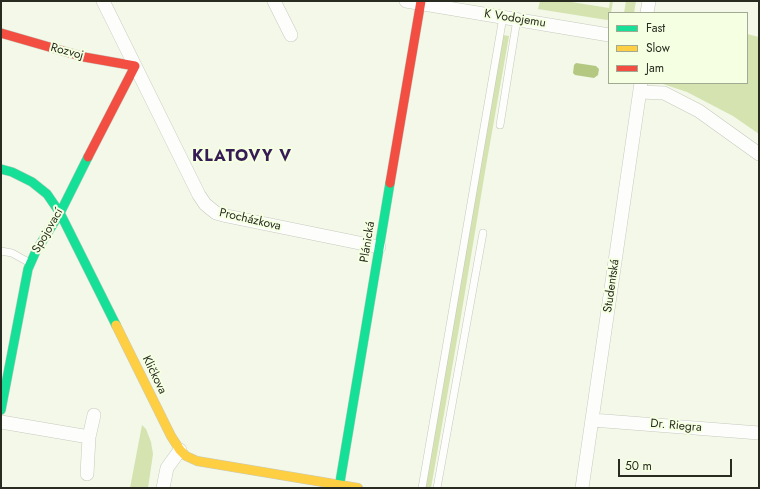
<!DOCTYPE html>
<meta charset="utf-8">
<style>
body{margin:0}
#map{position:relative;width:760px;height:489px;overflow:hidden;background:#f3f8e8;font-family:Jost,sans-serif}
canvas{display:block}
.frame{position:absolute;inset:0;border:2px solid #282b20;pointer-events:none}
.legend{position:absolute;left:608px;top:12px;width:140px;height:72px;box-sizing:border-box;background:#f5ffe1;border:1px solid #a3aa94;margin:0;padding:5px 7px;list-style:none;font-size:12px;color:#282b20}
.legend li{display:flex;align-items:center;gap:8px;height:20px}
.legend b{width:20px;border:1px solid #a3aa94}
.scale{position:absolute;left:618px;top:459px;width:114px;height:18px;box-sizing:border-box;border:2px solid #282b20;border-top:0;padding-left:5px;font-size:12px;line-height:14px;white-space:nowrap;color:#282b20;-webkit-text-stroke:3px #f5ffe1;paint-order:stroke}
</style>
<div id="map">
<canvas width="760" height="489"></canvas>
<div class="frame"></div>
<ul class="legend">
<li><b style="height:5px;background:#16e098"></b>Fast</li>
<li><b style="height:5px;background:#ffcf43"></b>Slow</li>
<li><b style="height:5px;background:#f24e42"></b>Jam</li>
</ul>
<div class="scale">50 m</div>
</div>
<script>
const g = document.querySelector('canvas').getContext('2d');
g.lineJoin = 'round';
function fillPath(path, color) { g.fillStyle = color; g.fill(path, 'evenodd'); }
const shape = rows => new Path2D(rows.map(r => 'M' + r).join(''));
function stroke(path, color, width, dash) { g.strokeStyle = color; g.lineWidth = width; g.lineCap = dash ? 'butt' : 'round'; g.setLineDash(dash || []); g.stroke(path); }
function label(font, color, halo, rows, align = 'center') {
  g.font = font + ' Jost,sans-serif'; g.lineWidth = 4; g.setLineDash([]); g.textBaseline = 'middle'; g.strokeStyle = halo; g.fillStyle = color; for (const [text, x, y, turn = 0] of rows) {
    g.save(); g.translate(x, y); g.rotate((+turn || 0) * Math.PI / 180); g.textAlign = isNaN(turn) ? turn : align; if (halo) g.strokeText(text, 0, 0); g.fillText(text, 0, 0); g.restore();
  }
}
fillPath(shape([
 [540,1,565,1,609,8,610,1,613,1,611,13,609,13,609,19,607,20,538,9],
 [626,1,636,1,634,13,624,13],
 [747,34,759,37,759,134,733,116,687,92,660,83,747,83],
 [503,35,509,36,486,166,459,328,431,488,425,488],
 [142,425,146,429,151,442,153,454,148,488,130,488]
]), '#d4e3b0');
fillPath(shape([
 [576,63,596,66,599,69,598,75,594,78,575,75,573,73,574,65]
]), '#b4c881');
const lane = shape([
 [500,125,517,19],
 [1,251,12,253,30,263],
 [422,488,503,17],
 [437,488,483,233]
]);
const street = shape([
 [103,1,199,195,205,204,211,209,216,213,227,216,379,247],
 [274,1,291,35],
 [406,1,609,35],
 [647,13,649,1],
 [640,92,664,93,699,111,759,154],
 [592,420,759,433],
 [1,422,89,437],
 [87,474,89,437,94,415],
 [163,488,167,468,180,450],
 [582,488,641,83]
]);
const fast = shape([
 [1,169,12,172,32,182,47,194,60,213,116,325],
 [1,410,28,269,36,251,60,213,88,157],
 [339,488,390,183]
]);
const slow = shape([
 [116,325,171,436,180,450,186,456,197,461,358,488]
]);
const jam = shape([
 [1,33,84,57,135,66,88,157],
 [390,183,421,1]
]);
stroke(lane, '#c6cabe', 8);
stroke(street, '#c6cabe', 14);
stroke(fast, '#c6cabe', 10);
stroke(slow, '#c6cabe', 10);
stroke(jam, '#c6cabe', 10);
stroke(lane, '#fdfefc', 7);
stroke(street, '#fdfefc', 13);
stroke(fast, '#16e098', 9);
stroke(slow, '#ffcf43', 9);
stroke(jam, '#f24e42', 9);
label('12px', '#282b20', '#f5ffe1', [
 ["K Vodojemu",515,19,9],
 ["Rozvoj",67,52,15],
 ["Procházkova",250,220,13],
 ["Spojovací",48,231,-60],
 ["Plánická",368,242,-81],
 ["Studentská",612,286,-82],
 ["Kličkova",154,375,64],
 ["Dr. Riegra",676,426,5]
]);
g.letterSpacing = '1px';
label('bold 16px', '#361b54', '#f5ffe1', [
 ["KLATOVY V",242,157]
]);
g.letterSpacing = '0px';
</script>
